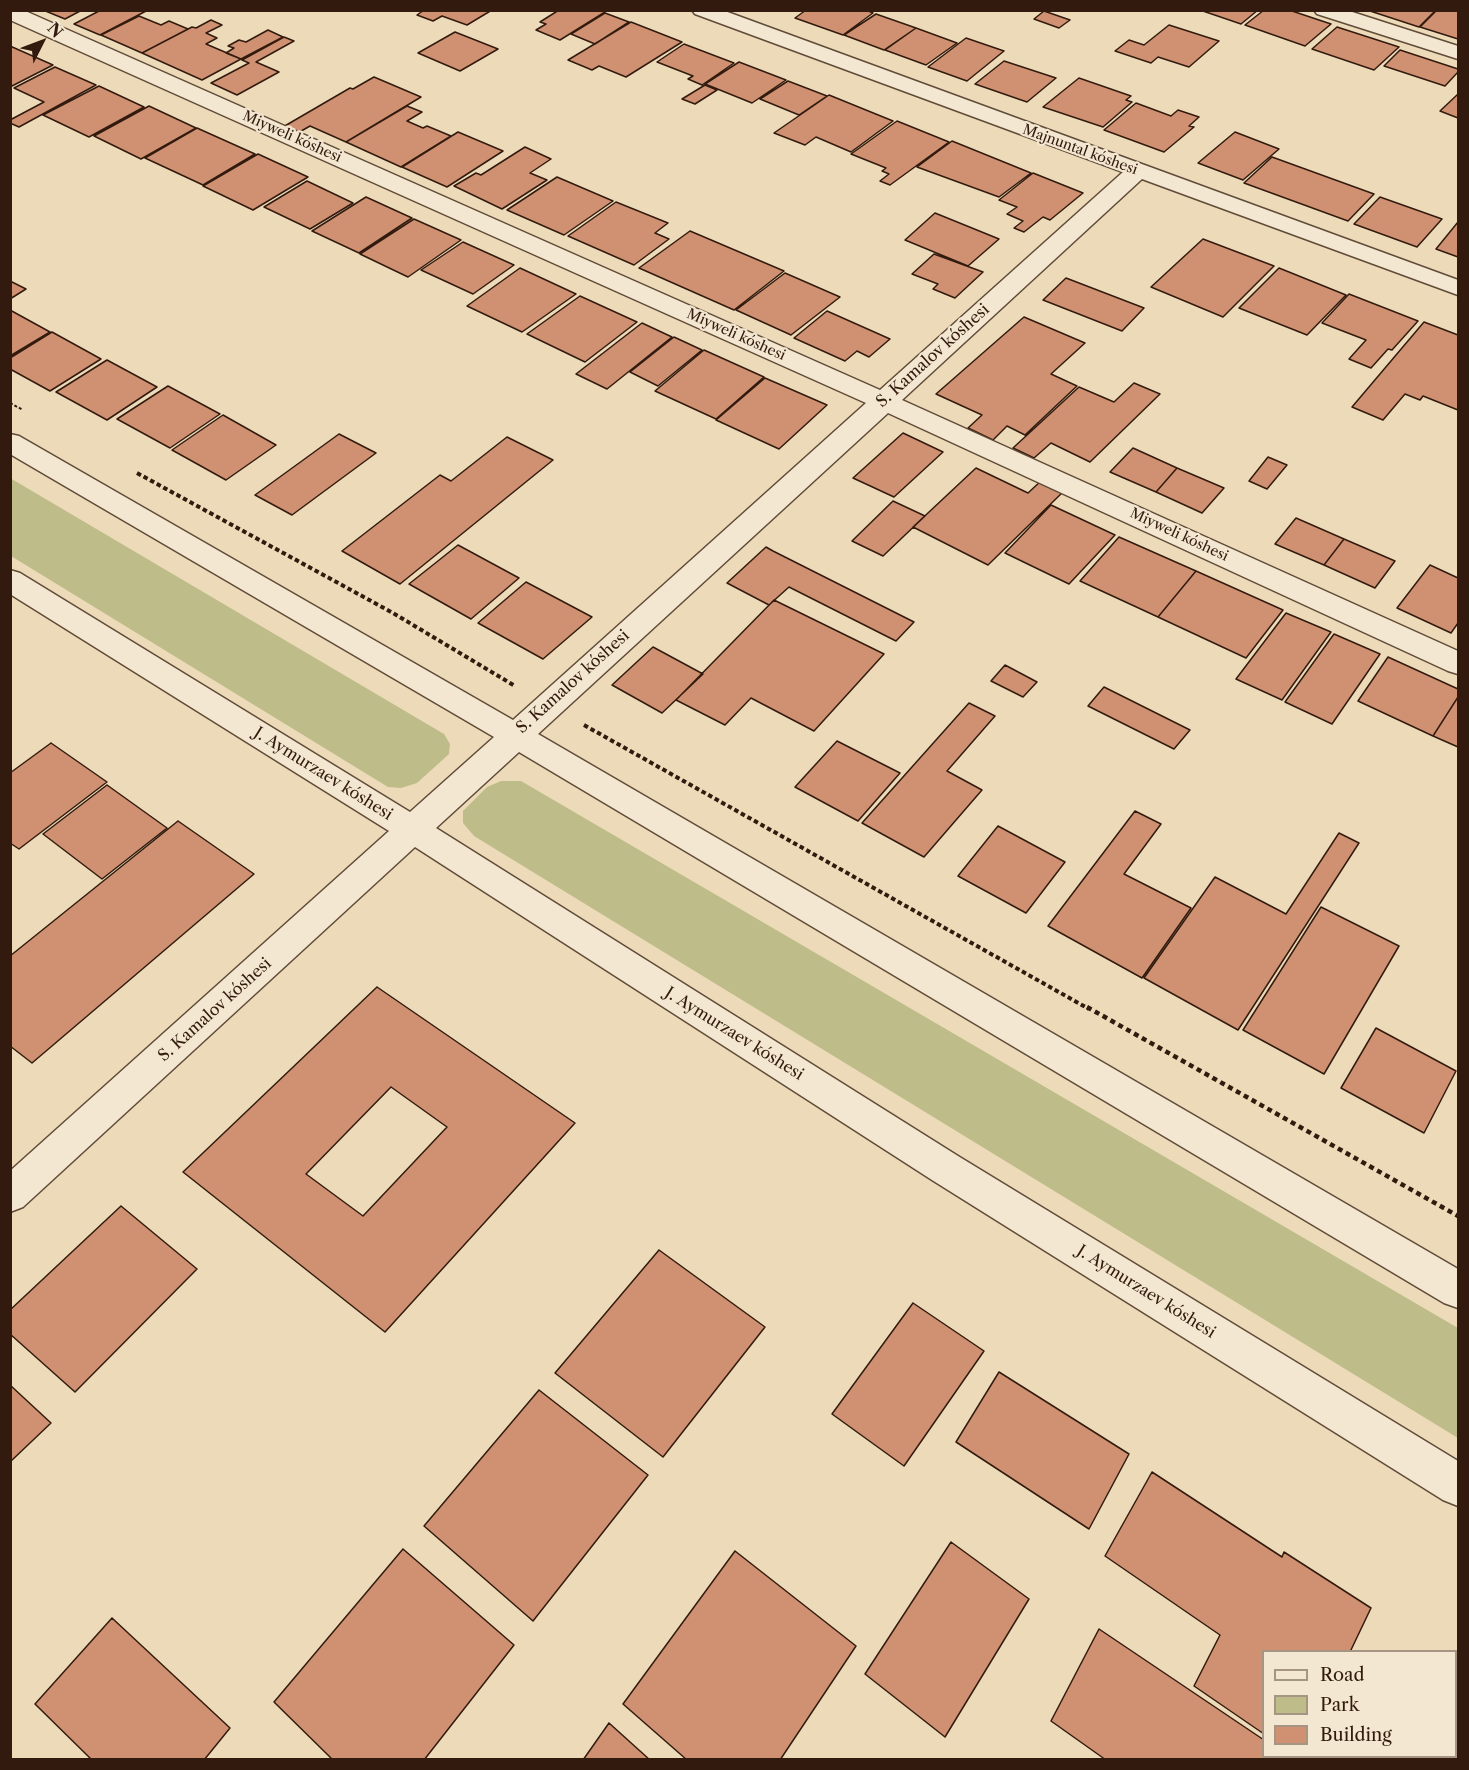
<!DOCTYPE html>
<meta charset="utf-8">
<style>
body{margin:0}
#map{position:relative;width:1469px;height:1770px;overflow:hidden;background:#ecdab8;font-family:"Libre Caslon Text",serif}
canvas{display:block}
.frame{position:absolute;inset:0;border:12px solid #321b0e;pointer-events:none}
.legend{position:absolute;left:1262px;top:1650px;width:195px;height:108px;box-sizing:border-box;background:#f3e7d1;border:2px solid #a69583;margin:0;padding:8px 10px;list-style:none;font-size:18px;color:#321b0e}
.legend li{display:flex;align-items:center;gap:12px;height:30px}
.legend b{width:30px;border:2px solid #a69583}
.north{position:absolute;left:12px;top:12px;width:60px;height:60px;-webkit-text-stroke:4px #f3e7d1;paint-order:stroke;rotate:48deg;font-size:16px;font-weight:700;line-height:24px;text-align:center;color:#321b0e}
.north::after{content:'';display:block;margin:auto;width:21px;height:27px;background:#321b0e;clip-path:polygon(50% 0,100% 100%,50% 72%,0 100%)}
</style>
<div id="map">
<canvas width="1469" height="1770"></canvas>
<div class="frame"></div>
<ul class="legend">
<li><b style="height:8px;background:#f3e7d1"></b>Road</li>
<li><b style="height:16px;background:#bebd8a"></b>Park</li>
<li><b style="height:16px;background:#d09172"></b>Building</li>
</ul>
<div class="north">N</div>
</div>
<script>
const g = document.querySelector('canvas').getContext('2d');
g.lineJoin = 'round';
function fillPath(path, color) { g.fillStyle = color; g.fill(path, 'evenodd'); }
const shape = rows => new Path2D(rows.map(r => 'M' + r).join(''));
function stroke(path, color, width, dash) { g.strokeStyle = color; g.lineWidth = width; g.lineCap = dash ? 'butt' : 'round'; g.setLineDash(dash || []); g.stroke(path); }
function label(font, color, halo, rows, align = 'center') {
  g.font = font + ' "Libre Caslon Text",serif'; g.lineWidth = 4.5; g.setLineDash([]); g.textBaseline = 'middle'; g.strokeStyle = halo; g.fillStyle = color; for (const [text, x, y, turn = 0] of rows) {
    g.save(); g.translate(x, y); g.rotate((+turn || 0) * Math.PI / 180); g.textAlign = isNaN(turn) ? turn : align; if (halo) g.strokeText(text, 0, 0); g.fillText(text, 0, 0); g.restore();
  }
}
fillPath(shape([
 [10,478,444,734,450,744,449,754,417,783,401,788,388,787,11,556],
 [501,781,521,781,1458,1328,1458,1438,474,836,463,823,463,811,487,787]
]), '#bebd8a');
const building = shape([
 [43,10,82,10,65,19,43,10],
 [101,10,148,10,100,35,74,24,101,10],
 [424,10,492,10,467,25,442,16,433,21,417,15,424,10],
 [559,10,601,10,605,12,560,40,536,30,546,24,540,22,559,10],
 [806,10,866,10,873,13,843,35,795,18,806,10],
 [1200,10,1258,10,1241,24,1200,10],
 [1264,10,1289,10,1331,24,1305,46,1245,25,1264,10],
 [1367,10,1436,10,1419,27,1367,10],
 [1437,10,1458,10,1458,39,1420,27,1437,10],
 [1044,11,1070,20,1059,28,1034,19,1044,11],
 [605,13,629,22,595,44,571,34,605,13],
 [876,14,916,28,884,50,844,35,876,14],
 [139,16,161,25,169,21,188,29,142,53,101,35,139,16],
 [211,20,222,25,206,33,217,38,206,44,241,59,202,80,142,53,192,27,196,28,211,20],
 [631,22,682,42,626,77,599,66,592,70,568,60,631,22],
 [1169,25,1219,41,1189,67,1158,57,1151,63,1115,51,1129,40,1144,45,1169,25],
 [1337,27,1399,47,1374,70,1312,49,1337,27],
 [916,28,957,43,926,65,885,50,916,28],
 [268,30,283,37,241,59,226,53,234,48,228,46,239,40,246,42,268,30],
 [455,32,498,49,460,71,418,53,455,32],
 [284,37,294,41,256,62,279,72,237,95,211,83,249,63,242,60,284,37],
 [966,38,1004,51,967,81,928,67,966,38],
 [684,44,734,63,702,85,688,79,693,76,657,62,684,44],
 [10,46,53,65,10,87,10,46],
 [1400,50,1458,69,1458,72,1445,86,1384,66,1400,50],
 [1004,61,1056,78,1027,102,975,84,1004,61],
 [739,62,786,80,752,103,705,84,739,62],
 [55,67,96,85,19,127,10,123,10,120,44,102,14,88,55,67],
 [374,77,421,97,346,142,310,126,296,134,283,127,350,88,353,89,374,77],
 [1079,78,1131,96,1126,100,1132,102,1103,127,1043,107,1079,78],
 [788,81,827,96,799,115,760,99,788,81],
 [705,85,717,90,695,104,682,99,705,85],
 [99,86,144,107,89,137,43,115,99,86],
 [1458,94,1458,118,1440,111,1458,94],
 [829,95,893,121,851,152,816,137,805,145,774,133,829,95],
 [1136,103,1171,116,1178,110,1199,117,1189,126,1194,127,1164,152,1104,130,1136,103],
 [149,106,196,128,141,159,94,136,149,106],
 [407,106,422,112,407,121,423,128,427,126,451,136,401,167,346,142,407,106],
 [897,121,949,142,890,185,880,181,889,174,882,171,886,168,851,154,897,121],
 [197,128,255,154,203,185,145,158,197,128],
 [458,132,503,151,447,187,402,167,458,132],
 [1235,132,1279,149,1243,180,1198,163,1235,132],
 [952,141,1031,173,999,197,917,167,952,141],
 [525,147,551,159,530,173,547,180,502,209,454,186,476,173,481,175,525,147],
 [258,154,308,177,253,210,203,186,258,154],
 [1272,157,1374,194,1348,221,1244,183,1272,157],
 [1033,173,1083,193,1050,220,1043,217,1024,232,1014,228,1023,221,1007,214,1017,207,999,200,1033,173],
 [557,177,613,201,564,235,507,210,557,177],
 [307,181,353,203,310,229,264,207,307,181],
 [366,197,412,218,359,253,312,231,366,197],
 [1380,197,1442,219,1417,247,1354,224,1380,197],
 [616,202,668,223,655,233,669,239,634,265,568,236,616,202],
 [935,213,999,239,968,266,905,240,935,213],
 [414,219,461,240,408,277,360,254,414,219],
 [1458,222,1458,257,1436,249,1458,222],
 [690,231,784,271,734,310,639,268,690,231],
 [1203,239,1274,266,1223,317,1151,287,1203,239],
 [463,242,514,265,473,294,421,270,463,242],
 [934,254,983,272,955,298,933,289,938,284,912,274,934,254],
 [520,268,576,294,522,332,467,306,520,268],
 [1279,268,1346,295,1307,335,1239,308,1279,268],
 [785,273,840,297,791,335,736,310,785,273],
 [1066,278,1144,308,1122,331,1043,300,1066,278],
 [10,281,26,289,10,299,10,281],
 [1349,294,1418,321,1392,350,1388,349,1371,368,1349,359,1366,340,1322,323,1349,294],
 [580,296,637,322,585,362,527,334,580,296],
 [10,310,50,332,10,356,10,310],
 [827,311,890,339,869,357,857,351,845,361,794,338,827,311],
 [1024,317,1085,343,1051,374,1077,386,1025,435,1007,426,993,440,968,428,982,415,936,394,1024,317],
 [1424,322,1458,335,1458,410,1423,396,1420,400,1405,394,1383,420,1352,407,1424,322],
 [642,323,672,337,607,389,576,374,642,323],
 [52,332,101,359,50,391,10,369,10,358,52,332],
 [674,337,702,350,658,386,630,372,674,337],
 [704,350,764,377,716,419,655,391,704,350],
 [107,360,157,387,107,420,56,392,107,360],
 [765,378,827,405,779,449,716,420,765,378],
 [1134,383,1160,394,1090,462,1051,443,1034,458,1013,448,1079,387,1114,402,1134,383],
 [168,386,220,414,170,448,117,419,168,386],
 [223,415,276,445,226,480,172,450,223,415],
 [903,433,943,452,894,497,853,478,903,433],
 [339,434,376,453,292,515,255,495,339,434],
 [507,437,553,460,400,584,342,551,440,475,451,481,507,437],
 [1133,448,1177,468,1156,492,1110,472,1133,448],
 [1268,457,1287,465,1267,489,1249,481,1268,457],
 [976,468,1028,493,1042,480,1064,491,988,565,913,527,976,468],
 [1177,468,1224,488,1202,513,1156,492,1177,468],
 [893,501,925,516,883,556,852,541,893,501],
 [1051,505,1115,535,1069,584,1005,553,1051,505],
 [1296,518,1344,539,1324,565,1275,544,1296,518],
 [1119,537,1196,571,1158,617,1080,581,1119,537],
 [1344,539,1395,561,1375,588,1324,565,1344,539],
 [458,545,519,578,471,619,409,584,458,545],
 [766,547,773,551,914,622,896,641,789,587,769,605,727,583,766,547],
 [1430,565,1458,578,1458,623,1451,633,1397,608,1430,565],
 [1196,571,1283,610,1246,658,1158,617,1196,571],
 [526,582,592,617,543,659,478,623,526,582],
 [774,600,884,654,814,731,751,698,725,725,676,700,774,600],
 [1286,613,1331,632,1282,700,1236,679,1286,613],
 [1334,634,1380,654,1332,724,1285,702,1334,634],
 [653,647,703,674,662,713,612,685,653,647],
 [1388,657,1458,689,1458,697,1433,736,1358,701,1388,657],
 [1005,665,1037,682,1023,697,991,681,1005,665],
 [1104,687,1190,730,1174,749,1088,706,1104,687],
 [1458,697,1458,747,1433,736,1458,697],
 [969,703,995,716,947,771,982,790,924,857,862,823,969,703],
 [837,741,900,773,858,821,795,787,837,741],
 [51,743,107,782,19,849,10,843,10,773,51,743],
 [107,785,167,828,102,879,43,834,107,785],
 [1135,811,1161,824,1124,874,1191,908,1142,978,1048,926,1135,811],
 [178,821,254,874,32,1063,10,1046,10,956,178,821],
 [998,826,1065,862,1026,913,958,876,998,826],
 [1339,833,1359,843,1238,1030,1144,978,1215,877,1286,914,1339,833],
 [1321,907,1399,946,1324,1074,1243,1030,1321,907],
 [377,987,575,1123,385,1332,183,1172,377,987],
 [391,1087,447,1127,363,1216,306,1174,391,1087],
 [1376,1028,1456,1071,1424,1133,1341,1088,1376,1028],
 [121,1206,197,1269,75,1392,10,1334,10,1310,121,1206],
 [659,1250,765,1327,663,1457,555,1373,659,1250],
 [913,1303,984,1351,904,1466,832,1414,913,1303],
 [999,1372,1129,1454,1089,1529,956,1442,999,1372],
 [10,1385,51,1423,10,1462,10,1385],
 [539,1390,648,1475,533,1621,424,1526,539,1390],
 [1152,1472,1282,1557,1284,1552,1371,1608,1350,1652,1264,1652,1264,1734,1194,1686,1220,1635,1105,1556,1152,1472],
 [951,1542,1029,1599,945,1737,865,1674,951,1542],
 [403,1549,514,1645,424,1760,333,1760,274,1702,403,1549],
 [735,1551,856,1646,780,1760,687,1760,623,1704,735,1551],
 [112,1618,230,1728,204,1760,92,1760,35,1704,112,1618],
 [1099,1629,1264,1740,1264,1756,1288,1756,1292,1760,1106,1760,1051,1721,1099,1629],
 [609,1723,650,1760,583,1760,609,1723]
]);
fillPath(building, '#d09172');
stroke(building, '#321b0e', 1.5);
const minor = shape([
 [10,10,23,10,880,390,1123,172,695,14,692,10,722,10,1458,280,1458,295,1142,179,902,400,1458,651,1458,674,1448,671,888,413,538,734,1458,1269,1458,1308,1444,1303,519,752,436,828,958,1156,1458,1461,1458,1506,1443,1500,932,1180,415,847,23,1207,10,1212,10,1171,389,831,10,594,10,570,20,573,410,812,494,737,10,454,10,434,19,436,513,720,866,403,10,20,10,10],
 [1314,10,1346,10,1458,46,1458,59,1317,14,1314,10],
 [1458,1678,1458,1729,1456,1730,1456,1679,1458,1678],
 [1456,1755,1456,1756,1455,1760,1409,1760,1410,1756,1456,1755]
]);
stroke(minor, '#604b38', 3);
stroke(shape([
 [10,403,23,410]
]), '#321b0e', 2, [3, 2]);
stroke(shape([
 [137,473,393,613,515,686],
 [584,725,1089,1009]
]), '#321b0e', 4, [4.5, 3]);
stroke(shape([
 [1087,1007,1458,1216]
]), '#321b0e', 4.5, [5, 4]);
fillPath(minor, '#f3e7d1');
label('14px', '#321b0e', '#f3e7d1', [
 ["Miyweli kóshesi",292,137,24],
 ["Majnuntal kóshesi",1080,150,20],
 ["Miyweli kóshesi",736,335,24],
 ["Miyweli kóshesi",1179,535,25]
]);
label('16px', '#321b0e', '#f3e7d1', [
 ["S. Kamalov kóshesi",933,356,-42],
 ["S. Kamalov kóshesi",573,682,-42],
 ["J. Aymurzaev kóshesi",323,774,32],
 ["S. Kamalov kóshesi",215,1010,-42],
 ["J. Aymurzaev kóshesi",734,1034,32],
 ["J. Aymurzaev kóshesi",1146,1292,32]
]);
</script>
